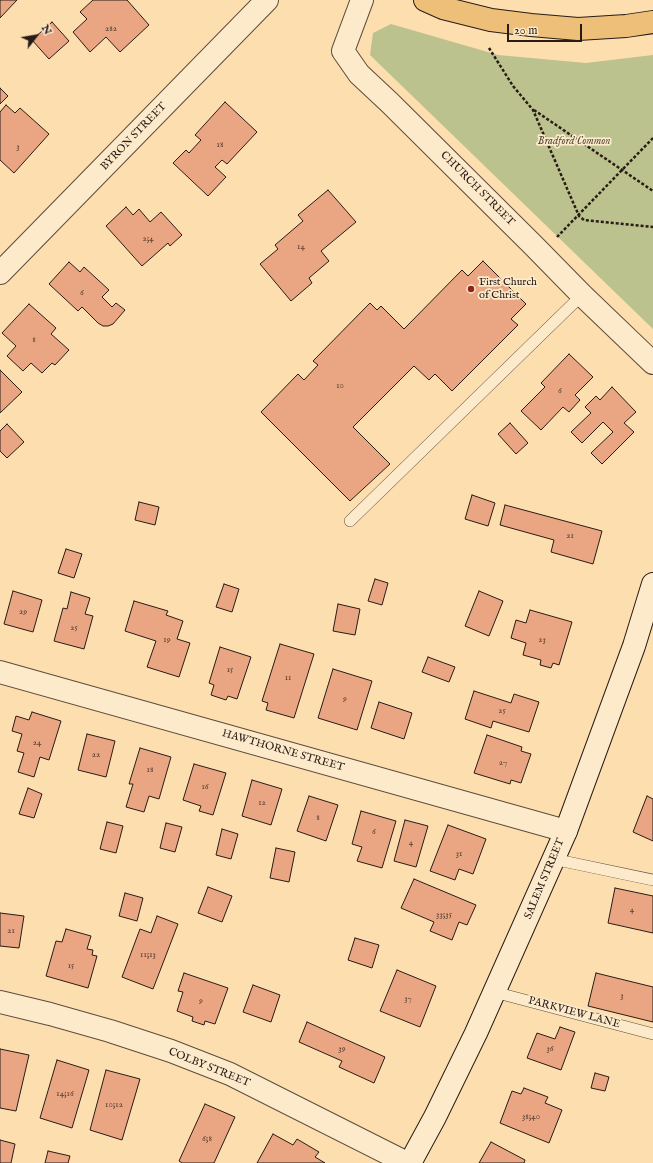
<!DOCTYPE html>
<style>
body{margin:0}
#map{position:relative;width:653px;height:1163px;overflow:hidden;background:#fcdeaf;font-family:"IM FELL English",serif}
canvas{display:block}
.north{position:absolute;left:16px;top:16px;width:40px;height:40px;-webkit-text-stroke:3px #fdeacb;paint-order:stroke;rotate:59deg;font-size:11px;font-weight:700;line-height:16px;text-align:center;color:#291b16}
.north::after{content:'';display:block;margin:auto;width:14px;height:18px;background:#291b16;clip-path:polygon(50% 0,100% 100%,50% 72%,0 100%)}
.scale{position:absolute;left:507px;top:24px;width:75px;height:18px;box-sizing:border-box;border:2px solid #291b16;border-top:0;padding-left:5px;font-size:12px;line-height:14px;white-space:nowrap;color:#291b16;-webkit-text-stroke:3px #fdeacb;paint-order:stroke}
</style>
<div id="map">
<canvas width="653" height="1163"></canvas>
<div class="north">N</div>
<div class="scale">20 m</div>
</div>
<script>
const g = document.querySelector('canvas').getContext('2d');
g.lineJoin = 'round';
function fillPath(path, color) { g.fillStyle = color; g.fill(path, 'evenodd'); }
const shape = rows => new Path2D(rows.map(r => 'M' + r).join(''));
function stroke(path, color, width, dash) { g.strokeStyle = color; g.lineWidth = width; g.lineCap = dash ? 'butt' : 'round'; g.setLineDash(dash || []); g.stroke(path); }
function label(font, color, halo, rows, align = 'center') {
  g.font = font + ' "IM FELL English",serif'; g.lineWidth = 3.5; g.setLineDash([]); g.textBaseline = 'middle'; g.strokeStyle = halo; g.fillStyle = color; for (const [text, x, y, turn = 0] of rows) {
    g.save(); g.translate(x, y); g.rotate((+turn || 0) * Math.PI / 180); g.textAlign = isNaN(turn) ? turn : align; if (halo) g.strokeText(text, 0, 0); g.fillText(text, 0, 0); g.restore();
  }
}
fillPath(shape([
 [391,24,498,55,586,63,653,55,653,329,370,55,373,33]
]), '#bcc28d');
const building = shape([
 [0,0,17,0,0,18,0,0],
 [93,0,127,0,149,25,120,52,106,37,90,52,73,32,87,19,80,12,93,0],
 [52,22,69,41,49,59,32,40,52,22],
 [0,88,8,96,0,104,0,88],
 [225,102,257,132,227,164,222,160,215,167,226,177,208,196,173,163,186,150,189,153,201,140,195,135,225,102],
 [6,105,15,113,20,108,49,134,14,173,0,160,0,112,6,105],
 [328,190,356,222,321,251,329,261,309,278,312,283,291,301,260,264,278,249,275,245,303,221,298,215,328,190],
 [126,207,133,215,139,209,150,222,161,212,182,235,170,246,168,243,142,266,106,226,126,207],
 [483,261,526,304,511,319,518,325,452,391,435,374,429,380,414,366,353,427,390,464,350,501,261,412,298,374,304,380,318,365,313,361,370,303,377,310,381,306,404,329,462,270,468,276,483,261],
 [69,262,80,272,84,267,109,290,102,297,112,307,116,303,125,310,113,324,108,326,103,326,98,323,82,307,78,311,49,284,69,262],
 [29,304,56,328,51,334,69,350,55,365,52,363,42,373,31,363,23,371,7,356,16,346,2,333,29,304],
 [569,354,593,377,575,395,580,400,569,412,563,407,541,430,521,411,545,387,541,383,569,354],
 [0,370,22,392,0,413,0,370],
 [612,387,636,412,624,423,634,432,602,464,591,453,613,432,603,422,582,443,571,432,591,413,585,407,596,396,600,400,612,387],
 [510,423,528,443,516,454,498,434,510,423],
 [7,424,24,442,7,458,0,451,0,431,7,424],
 [472,495,495,503,488,526,465,519,472,495],
 [139,502,159,507,155,525,135,520,139,502],
 [505,505,602,531,593,564,551,552,554,540,500,525,505,505],
 [66,549,82,554,74,578,58,573,66,549],
 [375,579,388,583,382,605,368,601,375,579],
 [224,584,239,589,232,612,216,607,224,584],
 [13,591,42,600,33,632,4,624,13,591],
 [479,591,503,601,489,636,465,626,479,591],
 [71,592,90,598,85,614,93,616,84,649,54,641,63,608,67,609,71,592],
 [134,601,168,611,166,615,183,621,177,639,190,643,179,677,147,667,156,641,125,631,134,601],
 [338,604,360,609,355,635,333,631,338,604],
 [530,610,572,622,559,665,553,663,551,668,540,665,541,660,523,655,526,643,511,638,516,620,526,623,530,610],
 [280,644,314,654,294,718,266,710,268,703,262,701,280,644],
 [220,647,251,657,237,699,228,696,226,700,211,695,214,685,209,683,220,647],
 [428,657,455,667,449,682,422,672,428,657],
 [333,669,372,681,357,730,318,718,333,669],
 [474,691,511,703,514,694,539,702,529,732,493,721,491,728,465,719,474,691],
 [379,702,412,713,404,739,371,728,379,702],
 [32,712,61,721,49,760,40,757,34,777,18,772,24,753,17,751,22,734,12,731,16,716,29,720,32,712],
 [87,734,115,741,106,777,78,770,87,734],
 [487,735,522,747,521,751,531,754,521,783,511,780,510,784,474,773,487,735],
 [140,748,171,757,159,799,149,796,144,812,126,807,133,784,129,784,140,748],
 [194,764,226,773,213,815,199,811,201,806,183,800,194,764],
 [252,780,282,789,271,825,242,816,252,780],
 [28,788,42,794,34,818,19,814,28,788],
 [309,796,338,805,326,841,297,831,309,796],
 [647,796,653,799,653,841,633,832,647,796],
 [361,811,396,821,382,868,357,861,362,847,352,844,361,811],
 [405,820,428,826,416,867,394,861,405,820],
 [107,822,123,826,116,853,100,849,107,822],
 [166,823,182,827,175,852,160,848,166,823],
 [448,825,486,839,473,874,459,869,455,880,430,871,448,825],
 [222,829,238,834,231,859,216,855,222,829],
 [276,848,295,852,289,882,270,878,276,848],
 [414,879,476,905,467,925,459,922,452,940,430,931,434,922,401,908,414,879],
 [208,887,232,896,222,922,198,913,208,887],
 [615,888,653,896,653,933,608,923,615,888],
 [125,893,143,898,137,921,119,916,125,893],
 [0,913,24,916,19,948,0,946,0,913],
 [157,916,178,924,153,989,122,977,140,929,151,933,157,916],
 [66,929,91,936,87,949,93,950,92,955,97,956,88,988,46,976,56,941,62,942,66,929],
 [355,938,379,945,372,968,348,960,355,938],
 [397,970,436,986,420,1027,380,1011,397,970],
 [184,973,228,988,215,1024,205,1021,204,1025,192,1021,193,1017,177,1011,183,992,178,991,184,973],
 [596,973,653,987,653,1022,588,1006,596,973],
 [253,985,280,995,271,1022,243,1012,253,985],
 [307,1022,385,1057,374,1083,339,1067,342,1061,299,1042,307,1022],
 [560,1027,575,1032,561,1070,527,1058,537,1033,555,1039,560,1027],
 [0,1049,29,1055,16,1111,0,1108,0,1049],
 [57,1060,89,1070,72,1128,40,1118,57,1060],
 [106,1070,140,1079,122,1140,90,1130,106,1070],
 [595,1073,609,1077,605,1091,591,1088,595,1073],
 [524,1088,548,1097,545,1103,562,1110,549,1143,500,1123,512,1091,521,1094,524,1088],
 [205,1104,235,1117,214,1163,182,1163,179,1161,205,1104],
 [273,1134,293,1145,297,1139,319,1152,315,1157,325,1163,257,1163,273,1134],
 [0,1140,15,1144,11,1163,0,1163,0,1140],
 [491,1142,525,1160,524,1163,479,1163,491,1142],
 [48,1151,70,1156,68,1163,45,1163,48,1151]
]);
fillPath(building, '#eaa683');
stroke(building, '#291b16', 1);
const lane = shape([
 [350,521,582,295],
 [553,859,653,880],
 [494,992,653,1034]
]);
const street = shape([
 [362,0,343,51,359,74,390,103,534,246,582,295,653,363],
 [0,273,267,0],
 [0,672,566,831],
 [0,1002,50,1014,110,1031,171,1051,230,1074,407,1163]
]);
const secondary = shape([
 [410,1163,435,1117,476,1033,566,831,634,646,653,584]
]);
const primary = shape([
 [425,0,443,8,491,20,531,25,578,29,626,26,653,22]
]);
stroke(lane, '#5e4c3c', 12);
stroke(street, '#5e4c3c', 24);
stroke(secondary, '#291b16', 24);
stroke(primary, '#291b16', 24);
stroke(shape([
 [489,48,513,86,533,110,579,216,584,220,653,227],
 [534,110,653,191],
 [557,237,653,138]
]), '#291b16', 2.5, [3, 2]);
stroke(lane, '#fdeacb', 11);
stroke(street, '#fdeacb', 22);
stroke(secondary, '#fdeacb', 22);
stroke(primary, '#eebf78', 22);
for (const [x, y, r, color] of [
 [471,289,4,"#8f2418"]
]) { const dot = new Path2D(); dot.arc(x, y, r, 0, 2 * Math.PI); g.fillStyle = color; g.fill(dot); stroke(dot, '#fdeacb', 1.5); }
label('9px', '#593e31', null, [
 ["282",111,29],
 ["18",220,145],
 ["3",18,147],
 ["2;4",148,239],
 ["14",301,247],
 ["6",82,293],
 ["8",34,340],
 ["10",340,386],
 ["6",560,391],
 ["21",570,536],
 ["29",23,612],
 ["25",74,628],
 ["19",167,640],
 ["23",542,640],
 ["15",230,670],
 ["11",288,678],
 ["9",345,699],
 ["25",502,711],
 ["24",37,743],
 ["22",96,755],
 ["27",503,763],
 ["18",150,770],
 ["16",205,787],
 ["12",262,803],
 ["8",318,818],
 ["6",374,832],
 ["4",411,843],
 ["31",459,854],
 ["4",632,910],
 ["33;35",444,915],
 ["21",11,931],
 ["11;13",148,955],
 ["15",71,966],
 ["3",622,996],
 ["37",408,999],
 ["9",201,1001],
 ["39",342,1049],
 ["36",550,1049],
 ["14;16",65,1094],
 ["10;12",114,1105],
 ["38;40",531,1117],
 ["6;8",207,1139]
]);
label('11px', '#291b16', '#fdeacb', [
 ["BYRON STREET",134,137,-46],
 ["CHURCH STREET",477,189,45],
 ["HAWTHORNE STREET",283,751,16],
 ["SALEM STREET",545,879,-67],
 ["PARKVIEW LANE",574,1013,15],
 ["COLBY STREET",209,1068,22]
]);
label('italic 11px', '#554d3a', '#fdeacb', [
 ["Bradford Common",574,142]
]);
label('11px', '#291b16', '#fdeacb', [
 ["First Church",479,283],
 ["of Christ",479,296]
], 'left');
</script>
